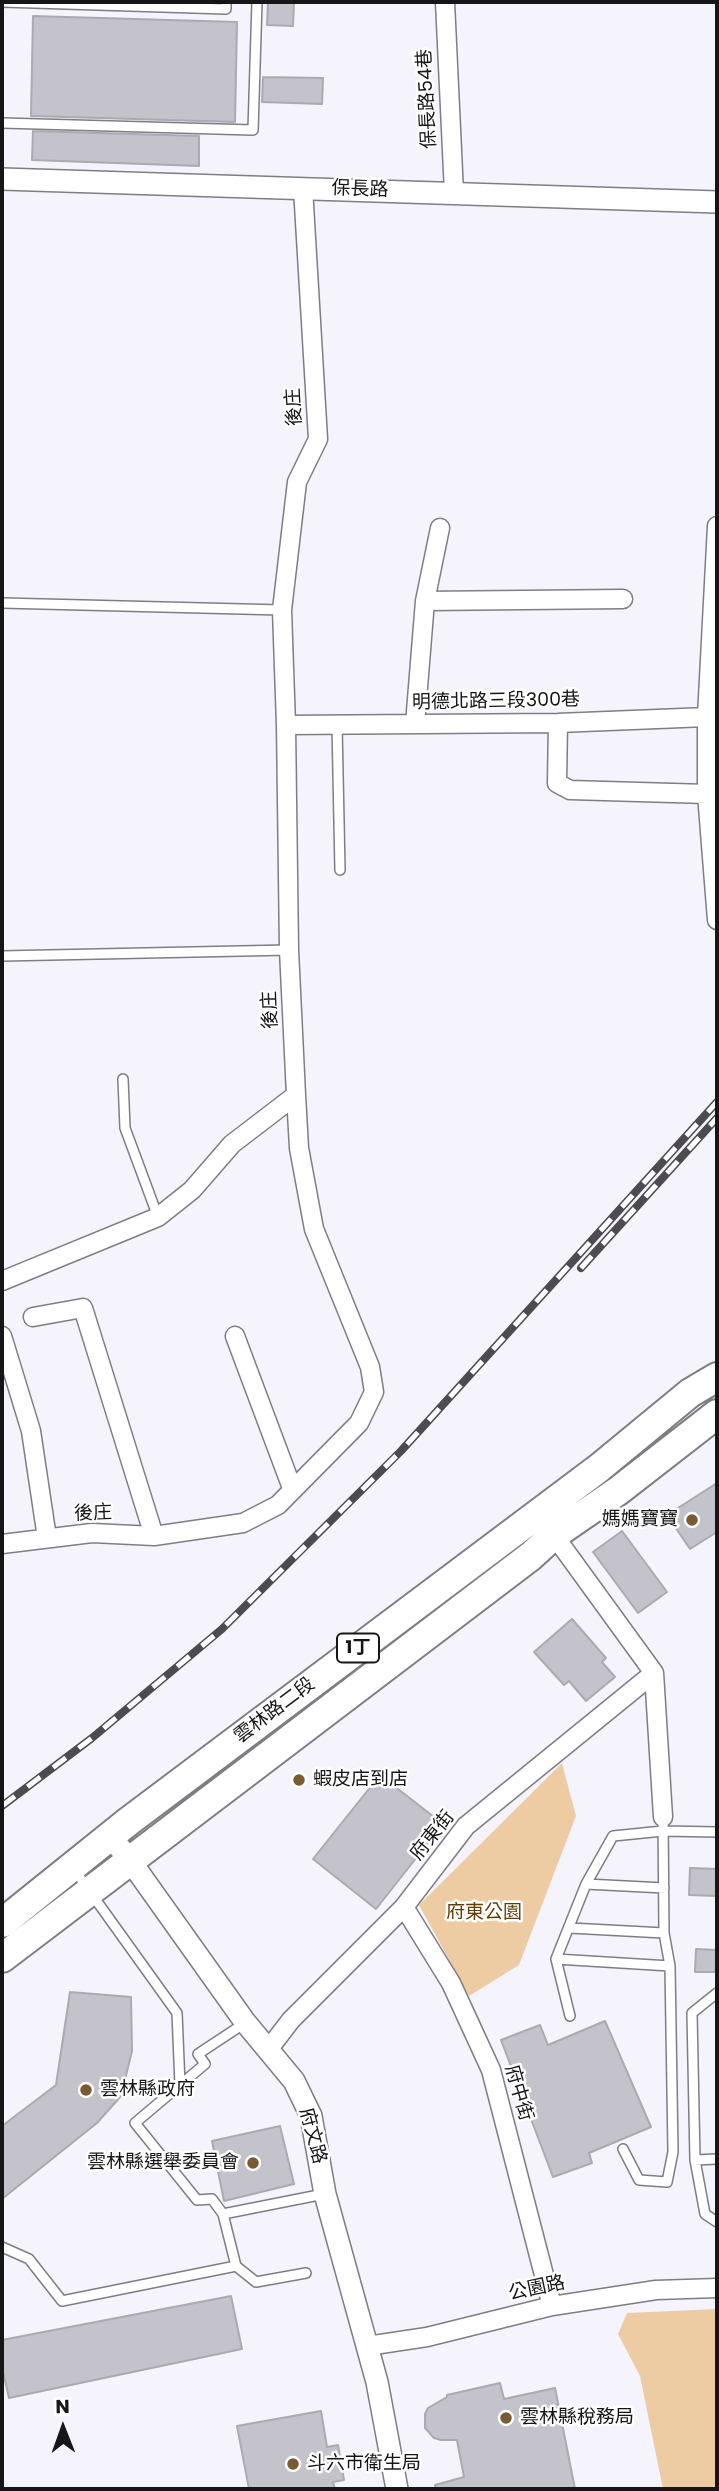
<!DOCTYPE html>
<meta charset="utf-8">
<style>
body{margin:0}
#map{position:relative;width:719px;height:2491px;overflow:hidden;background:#f5f3fc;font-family:Poppins,sans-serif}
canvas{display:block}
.frame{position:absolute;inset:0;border:4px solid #161518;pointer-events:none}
.north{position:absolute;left:28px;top:2393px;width:70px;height:70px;-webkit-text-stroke:5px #fff;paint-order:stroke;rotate:359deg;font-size:19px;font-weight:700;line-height:28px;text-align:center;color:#161518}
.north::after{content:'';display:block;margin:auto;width:24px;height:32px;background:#161518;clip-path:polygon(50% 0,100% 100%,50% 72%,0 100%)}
</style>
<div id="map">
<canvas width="719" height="2491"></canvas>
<div class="frame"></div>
<div class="north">N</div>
</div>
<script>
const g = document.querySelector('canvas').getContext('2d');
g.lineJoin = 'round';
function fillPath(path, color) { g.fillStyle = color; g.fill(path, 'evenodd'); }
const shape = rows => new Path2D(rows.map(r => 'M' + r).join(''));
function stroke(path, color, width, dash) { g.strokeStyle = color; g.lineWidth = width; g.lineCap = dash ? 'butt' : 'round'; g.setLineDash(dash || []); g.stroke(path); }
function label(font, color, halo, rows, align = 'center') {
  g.font = font + ' Poppins,"Noto Sans TC",sans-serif'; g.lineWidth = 5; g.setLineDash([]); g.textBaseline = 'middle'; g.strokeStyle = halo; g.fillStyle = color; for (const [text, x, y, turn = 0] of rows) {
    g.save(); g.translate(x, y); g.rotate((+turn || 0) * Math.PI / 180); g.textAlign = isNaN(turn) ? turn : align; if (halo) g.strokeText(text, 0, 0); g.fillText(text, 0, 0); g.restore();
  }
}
fillPath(shape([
 [562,1763,576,1816,519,1965,469,1996,419,1905],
 [717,2309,717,2489,663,2489,640,2376,618,2334,627,2313]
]), '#edcca3');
const building = shape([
 [268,2,294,2,293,26,267,25,268,2],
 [33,16,237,22,235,122,31,116,33,16],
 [263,77,323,78,322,104,262,102,263,77],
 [33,131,199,136,199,166,32,160,33,131],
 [717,1483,717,1532,690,1549,667,1515,717,1483],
 [622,1531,667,1592,638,1613,593,1552,622,1531],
 [572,1619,606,1658,602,1662,615,1677,586,1701,569,1681,564,1685,534,1652,572,1619],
 [380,1775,443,1824,376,1909,313,1859,380,1775],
 [690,1868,717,1869,717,1896,689,1895,690,1868],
 [696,1949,717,1950,717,1972,695,1972,696,1949],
 [70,1992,131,1997,132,2051,121,2096,97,2123,2,2199,2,2126,56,2085,70,1992],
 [605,2021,651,2127,589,2153,592,2163,553,2177,501,2040,540,2025,548,2045,605,2021],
 [280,2126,294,2184,224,2201,212,2141,280,2126],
 [231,2296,242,2349,9,2398,2,2368,2,2340,231,2296],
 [500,2383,504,2399,555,2388,575,2489,436,2489,435,2485,464,2477,457,2440,441,2440,434,2438,425,2428,425,2414,428,2408,447,2397,447,2395,500,2383],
 [321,2411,327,2447,338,2445,344,2480,333,2482,335,2489,249,2489,237,2426,321,2411]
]);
fillPath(building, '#c4c2ca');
stroke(building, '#aba9b1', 2);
const service = shape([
 [2,2,226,9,226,2],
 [2,123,253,130,257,2],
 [2,603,282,610],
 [337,725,340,870],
 [2,956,289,950],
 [123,1079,125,1128,158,1217],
 [73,1868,177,2013,180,2085],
 [586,1884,664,1888],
 [570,1928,664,1933],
 [556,1959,670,1966],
 [717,1993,692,2013,695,2160,705,2214,717,2222],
 [570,2016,556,1959,586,1884,613,1836,663,1831,717,1832],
 [623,2149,639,2180,667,2182,673,2152,670,1966,664,1933,663,1817],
 [695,2160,717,2159],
 [223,2214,212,2199,197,2200,135,2123,205,2064,198,2054,245,2023],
 [2,2247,29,2259,62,2301,236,2266],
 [306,2273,256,2282,236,2266,223,2214,324,2194]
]);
const minor = shape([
 [445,2,454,193],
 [717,526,707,717,707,794,717,920],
 [425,601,623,599],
 [558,723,557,783,570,790,707,794],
 [415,724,425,601,440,528],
 [286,725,558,723,707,717],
 [2,1281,158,1217,192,1190,232,1144,296,1095],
 [33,1317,83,1308,154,1536],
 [2,1336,31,1431,47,1538],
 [235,1336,292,1488],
 [548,1527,654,1673,663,1817],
 [2,1544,92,1533,154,1536,243,1523,278,1505,359,1423,374,1392,370,1367,314,1229,299,1148,296,1095,289,950,286,725,282,610,297,482,318,439,303,188],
 [404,1907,451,1983,491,2070,552,2306],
 [268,2050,291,2020,404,1907,466,1826,654,1673],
 [367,2346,427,2337,552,2306,656,2290,717,2288]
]);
const tertiary = shape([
 [2,179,717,202],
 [110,1836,129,1859,245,2022,294,2081,311,2116,325,2194,377,2382,397,2489]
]);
const primary = shape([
 [2,1923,129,1821,599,1468,690,1393,717,1377],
 [2,1958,531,1556,554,1535,618,1491,717,1414]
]);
stroke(service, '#7f7d84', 12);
stroke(minor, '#7f7d84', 21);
stroke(tertiary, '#7f7d84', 24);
stroke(primary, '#7f7d84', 32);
stroke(service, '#fff', 9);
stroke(minor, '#fff', 18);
stroke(tertiary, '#fff', 21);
stroke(primary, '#fff', 28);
const rail = shape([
 [581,1268,717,1118],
 [2,1806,92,1738,222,1629,401,1451,717,1102]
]);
stroke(rail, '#4d4b50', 8);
stroke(rail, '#fff', 5, [16]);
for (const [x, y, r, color] of [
 [692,1520,7,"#7a5a30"],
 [299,1780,7,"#7a5a30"],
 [86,2090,7,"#7a5a30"],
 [253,2163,7,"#7a5a30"],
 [506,2418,7,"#7a5a30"],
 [293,2464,7,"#7a5a30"]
]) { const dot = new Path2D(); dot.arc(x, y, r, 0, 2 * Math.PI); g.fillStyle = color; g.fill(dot); stroke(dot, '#fff', 2.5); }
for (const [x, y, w] of [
 [358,1648,42]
]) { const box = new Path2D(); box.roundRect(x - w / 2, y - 14.5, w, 29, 5); g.fillStyle = '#fff'; g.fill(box); stroke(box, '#161518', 2); }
label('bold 18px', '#161518', null, [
 ["1丁",358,1648]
]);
label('19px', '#161518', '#fff', [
 ["保長路54巷",428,99,-93],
 ["保長路",360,190,2],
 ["後庄",295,407,-93],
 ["明德北路三段300巷",496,702,-1],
 ["後庄",271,1010,-92],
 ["後庄",93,1514,-2],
 ["雲林路二段",275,1711,-37],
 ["府東街",433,1836,-51],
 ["府中街",518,2093,74],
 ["府文路",312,2136,75],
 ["公園路",537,2289,-12]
]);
label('19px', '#161518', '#fff', [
 ["媽媽寶寶",678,1520,"right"],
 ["蝦皮店到店",313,1780],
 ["雲林縣政府",100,2090],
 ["雲林縣選舉委員會",239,2163,"right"],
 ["雲林縣稅務局",520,2418],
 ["斗六市衛生局",307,2464]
], 'left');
label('19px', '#603e07', '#fff', [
 ["府東公園",484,1913]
]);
</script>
